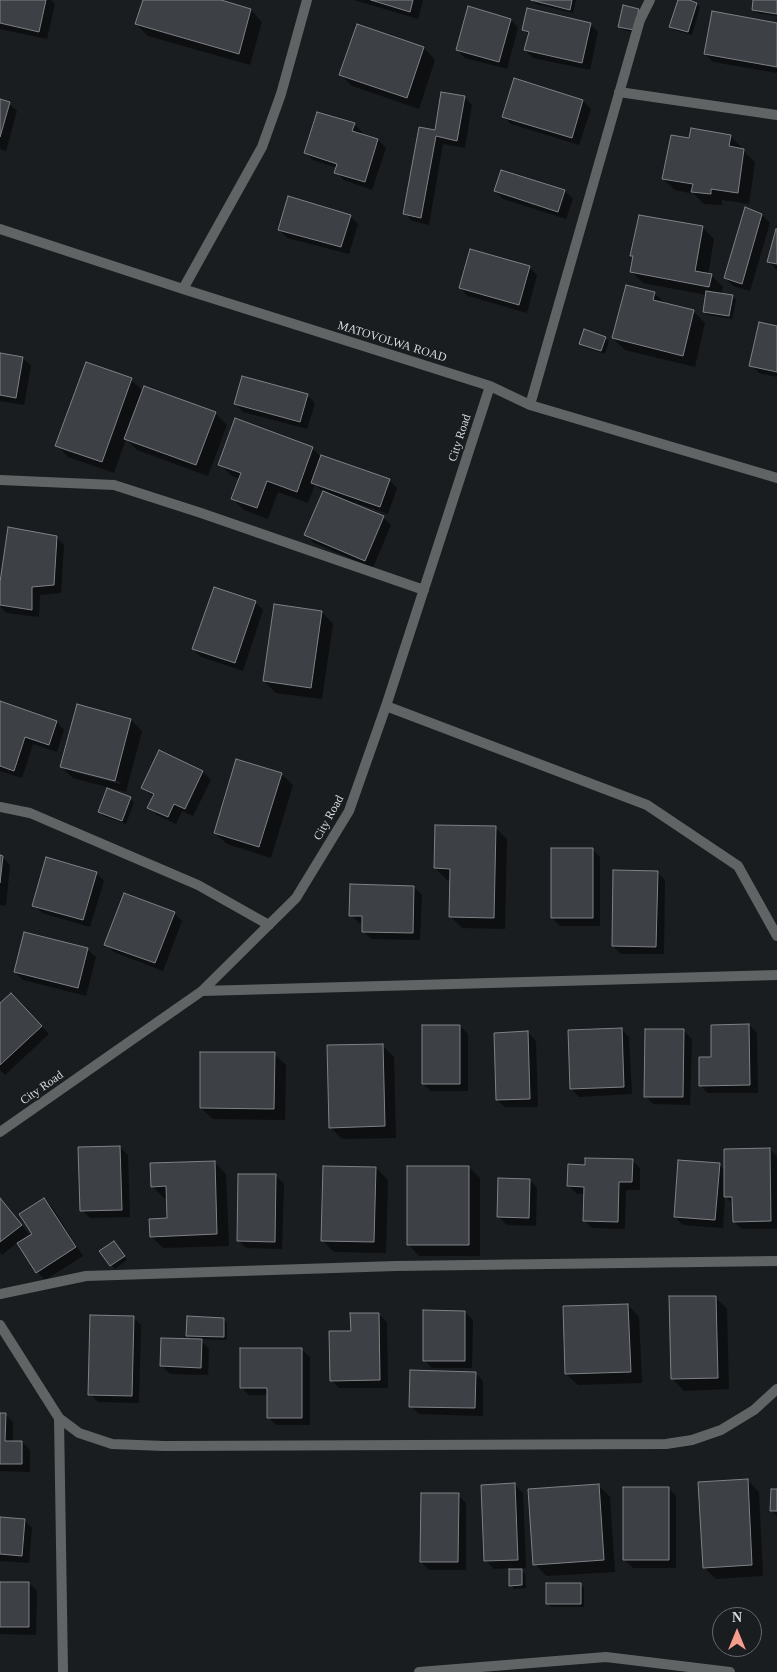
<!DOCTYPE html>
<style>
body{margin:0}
#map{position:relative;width:777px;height:1672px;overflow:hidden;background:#191d20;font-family:Georgia,serif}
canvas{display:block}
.north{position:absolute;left:712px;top:1607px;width:50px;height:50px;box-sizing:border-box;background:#191d20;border:1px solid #65696b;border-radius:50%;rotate:0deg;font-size:14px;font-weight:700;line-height:20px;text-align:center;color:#d7dadc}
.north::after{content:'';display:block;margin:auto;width:18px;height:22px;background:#f49d8c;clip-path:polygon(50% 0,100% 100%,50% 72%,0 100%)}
</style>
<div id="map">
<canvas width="777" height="1672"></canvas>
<div class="north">N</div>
</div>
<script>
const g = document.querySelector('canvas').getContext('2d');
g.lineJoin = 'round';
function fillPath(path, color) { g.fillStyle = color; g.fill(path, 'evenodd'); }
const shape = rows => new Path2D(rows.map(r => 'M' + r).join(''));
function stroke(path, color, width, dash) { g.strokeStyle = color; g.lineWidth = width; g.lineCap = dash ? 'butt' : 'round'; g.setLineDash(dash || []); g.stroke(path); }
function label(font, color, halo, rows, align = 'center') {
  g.font = font + ' Georgia,serif'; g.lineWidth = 4; g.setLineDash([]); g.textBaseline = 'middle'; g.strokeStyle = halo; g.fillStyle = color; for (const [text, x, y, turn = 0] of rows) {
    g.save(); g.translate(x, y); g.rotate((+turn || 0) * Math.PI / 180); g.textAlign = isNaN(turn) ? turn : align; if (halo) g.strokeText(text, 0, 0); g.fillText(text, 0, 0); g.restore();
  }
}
fillPath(shape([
 [0,0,51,0,55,4,47,39,0,29],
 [144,0,216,0,251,10,262,22,250,65,148,36,136,24],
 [354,0,423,0,418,19],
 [532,0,576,0,573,13,536,4],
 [679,0,697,4,700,7,692,35,674,30,671,27],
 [754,0,777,0,777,16,757,13,753,10],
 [624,7,639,10,642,14,638,33,623,30,619,26],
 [511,20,518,28,507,69,465,58,457,50],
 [590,24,598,32,590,70,533,58,525,50,529,35,523,30],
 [777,25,777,73,713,62,705,54],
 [358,26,424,48,435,60,419,109,352,86,341,75],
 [464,97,472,105,465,148,443,144,429,225,412,221,404,213,436,131],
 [0,100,9,104,17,111,6,151,0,149],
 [583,101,591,109,579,145,511,124,503,116],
 [354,124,362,132,361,135,378,140,386,148,372,190,344,180,336,172,337,168,313,160,305,152],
 [730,136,742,148,742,150,755,162,749,204,722,200,722,205,704,204,694,194,675,190,663,179,690,139],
 [502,172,565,191,573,199,566,219,503,199,495,191],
 [762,215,770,223,750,291,733,286,725,278],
 [350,216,358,224,349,254,287,238,279,230],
 [702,227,714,239,708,275,711,275,723,287,721,294,732,296,736,300,732,319,708,315,704,312,707,295,643,283,631,271,634,258,632,256],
 [777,230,777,270,769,262],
 [529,267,537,275,527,313,468,296,460,288],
 [654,293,666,304,693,311,705,323,695,367,625,350,613,338],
 [777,328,777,377,759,373,751,365],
 [605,338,609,341,605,354,584,347,580,344],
 [0,355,23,358,31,366,24,405,0,401],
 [87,364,131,380,143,391,215,413,227,425,208,476,137,450,126,439,114,473,68,457,57,445],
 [307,395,315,403,307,429,243,412,235,404],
 [312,448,321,457,389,480,397,488,388,514,353,502,352,504,383,517,391,525,373,568,314,543,306,535,324,492,315,485,308,503,278,492,268,519,244,510,232,498,240,479,232,476,220,464],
 [56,537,64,545,61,593,40,595,39,617,6,613,0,606,0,591],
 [255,602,263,610,243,671,201,657,193,649],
 [322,612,333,624,322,699,276,693,264,681],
 [0,702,57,722,64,730,57,752,33,744,22,778,0,771],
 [131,720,142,731,126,792,73,778,61,767],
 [74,769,121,782,120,784,74,772],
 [203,772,211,780,193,816,182,811,176,824,157,815,149,807,154,797,142,788],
 [281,774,293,785,271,858,227,844,215,833],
 [130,798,134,802,126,824,103,816,100,812],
 [495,828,507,839,505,929,462,928,451,917,451,880,447,880,435,868],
 [592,849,600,857,600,926,560,926,552,918],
 [0,857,2,857,10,865,6,906,0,905],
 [657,872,665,880,664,954,621,954,613,946],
 [96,873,104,881,90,927,42,913,34,905],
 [414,887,422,895,420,940,371,939,363,931,363,923,359,923,351,915],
 [174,913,182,921,163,971,114,952,106,944],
 [25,933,88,950,96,957,86,996,23,980,15,972],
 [10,995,49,1034,5,1075,0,1070,0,1005],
 [749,1025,757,1033,758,1093,708,1093,700,1085,712,1058],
 [460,1026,468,1034,468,1091,431,1091,423,1084],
 [621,1029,629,1037,632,1094,579,1097,571,1089],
 [684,1031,692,1039,690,1105,653,1104,645,1096],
 [528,1033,536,1041,538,1107,505,1107,497,1100],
 [382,1045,394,1057,396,1138,342,1139,330,1127],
 [274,1054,286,1065,285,1120,213,1119,201,1108],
 [120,1147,128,1155,130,1217,90,1218,82,1210],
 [769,1149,777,1156,777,1229,742,1229,734,1222,734,1205,725,1196,723,1228,683,1225,675,1217,719,1164,725,1171],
 [632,1160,640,1168,640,1190,626,1190,625,1229,592,1228,584,1220,585,1194,577,1194,569,1186,586,1166],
 [214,1162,226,1174,229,1246,163,1248,151,1236,168,1219,167,1198,164,1198,152,1186],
 [469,1167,480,1178,480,1256,419,1256,408,1244],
 [376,1168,388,1180,386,1253,334,1252,322,1240],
 [276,1176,284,1184,282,1249,246,1248,238,1240],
 [530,1180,537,1188,536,1226,507,1225,499,1217],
 [44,1199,52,1207,83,1256,45,1280,37,1272,18,1242,2,1255,0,1252,0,1200,29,1234,21,1240,22,1242,33,1234],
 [117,1246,127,1260,115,1269,101,1252],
 [715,1297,727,1309,729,1389,684,1391,673,1379],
 [628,1305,639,1317,642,1383,578,1385,566,1374],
 [465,1312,473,1320,472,1368,432,1368,424,1360],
 [379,1314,387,1322,388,1388,339,1388,331,1380,352,1332],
 [133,1317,141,1325,139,1403,98,1402,90,1394],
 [224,1319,227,1323,227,1340,200,1339,209,1349,208,1375,170,1374,162,1366,192,1340,187,1335],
 [302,1350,310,1357,310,1425,276,1425,268,1417,268,1395,249,1395,241,1387],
 [475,1373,483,1381,483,1416,419,1414,411,1406],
 [0,1414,5,1414,13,1422,13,1442,22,1442,30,1450,30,1472,0,1471],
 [747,1480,759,1492,763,1576,716,1579,704,1567],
 [515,1485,523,1493,526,1568,519,1568,525,1574,526,1588,514,1589,511,1585,510,1568,494,1569,486,1561],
 [598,1485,610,1497,615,1572,546,1576,535,1564],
 [668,1488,676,1496,676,1568,633,1568,625,1560],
 [777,1490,777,1516,772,1511],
 [458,1495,466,1503,466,1570,429,1570,421,1562],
 [0,1518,24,1520,32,1528,29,1563,0,1561],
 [0,1583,29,1583,37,1591,36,1635,0,1634],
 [580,1585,584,1588,584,1607,551,1607,547,1603]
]), '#0007');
const building = shape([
 [0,0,46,0,39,32,0,23,0,0],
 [143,0,221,0,251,9,239,54,135,24,143,0],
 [371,0,413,0,410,12,371,0],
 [531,0,572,0,570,10,531,0],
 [678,0,689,0,697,3,688,32,669,27,678,0],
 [753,0,777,0,777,14,752,10,753,0],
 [623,5,639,9,634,30,618,27,623,5],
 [468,6,511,19,499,62,456,50,468,6],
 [527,8,591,23,582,63,524,50,529,32,522,30,527,8],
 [712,11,777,23,777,67,704,54,712,11],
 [357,24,424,47,407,98,339,75,357,24],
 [514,78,583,100,572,138,502,117,514,78],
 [441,92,465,96,457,141,436,136,421,218,403,214,419,127,435,130,441,92],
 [0,99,10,102,0,137,0,99],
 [317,112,355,123,352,131,378,139,365,182,334,173,337,164,304,153,317,112],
 [691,128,731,135,729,146,744,149,738,193,711,189,711,194,691,192,693,184,662,179,671,135,689,138,691,128],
 [501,170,565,190,558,212,494,191,501,170],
 [288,196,351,215,341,247,278,230,288,196],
 [745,207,762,214,742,284,724,278,745,207],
 [639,215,703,226,695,271,712,274,709,287,630,272,633,256,630,256,639,215],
 [776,229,777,229,777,264,767,262,776,229],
 [470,249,530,266,519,305,459,288,470,249],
 [626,285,655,292,653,300,694,310,683,356,612,338,626,285],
 [706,291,733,295,729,316,703,312,706,291],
 [759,322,777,326,777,372,749,366,759,322],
 [584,329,606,337,601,351,579,344,584,329],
 [0,353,23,357,16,398,0,395,0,353],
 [86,362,132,378,102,462,55,446,86,362],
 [242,376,308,394,300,422,234,404,242,376],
 [144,386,216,412,196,465,124,439,144,386],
 [235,418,313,447,297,492,267,481,257,508,231,499,241,473,218,465,235,418],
 [321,455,390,479,380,507,311,483,321,455],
 [323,491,384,516,365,561,304,535,323,491],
 [8,527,57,536,54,585,32,587,32,610,0,605,0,582,8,527],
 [214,587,256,601,235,663,192,649,214,587],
 [274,604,322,611,311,688,263,681,274,604],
 [0,701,57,721,49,745,25,737,14,771,0,766,0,701],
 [77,704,131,719,115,781,60,767,77,704],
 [159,750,203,771,185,809,174,804,168,817,147,808,154,794,141,788,159,750],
 [236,759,282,773,259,847,214,833,236,759],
 [107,788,131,797,122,821,98,812,107,788],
 [435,825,496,826,494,918,449,917,450,869,434,868,435,825],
 [551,848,593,848,593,918,551,918,551,848],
 [0,855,3,856,0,883,0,855],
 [46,857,97,872,83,920,32,906,46,857],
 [613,870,658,871,656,947,612,946,613,870],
 [350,884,414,886,413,933,362,932,362,916,349,916,350,884],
 [124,893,175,912,155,963,104,945,124,893],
 [24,932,88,948,78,988,14,972,24,932],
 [11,993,42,1026,0,1065,0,1003,11,993],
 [749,1024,750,1085,699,1086,699,1057,711,1057,711,1025,749,1024],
 [422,1025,460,1025,460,1084,422,1084,422,1025],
 [622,1028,624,1087,570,1089,568,1030,622,1028],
 [645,1029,684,1029,683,1097,644,1097,645,1029],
 [528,1031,530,1099,496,1100,494,1033,528,1031],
 [383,1044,385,1126,329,1128,327,1045,383,1044],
 [200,1052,275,1052,274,1109,200,1108,200,1052],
 [120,1146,122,1210,80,1211,78,1147,120,1146],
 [770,1148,771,1221,733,1222,732,1197,724,1197,724,1149,770,1148],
 [585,1158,633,1159,632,1182,619,1182,618,1222,583,1221,584,1187,567,1186,568,1164,585,1165,585,1158],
 [678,1160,720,1163,715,1220,674,1217,678,1160],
 [215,1161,217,1234,150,1237,149,1219,167,1218,166,1186,151,1187,150,1163,215,1161],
 [323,1166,376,1167,374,1242,321,1241,323,1166],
 [407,1166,469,1166,469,1245,407,1245,407,1166],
 [238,1174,276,1174,275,1242,237,1241,238,1174],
 [498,1178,530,1179,529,1218,497,1217,498,1178],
 [0,1198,22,1225,0,1242,0,1198],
 [44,1198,76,1247,36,1273,17,1243,32,1234,19,1214,44,1198],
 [114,1241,125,1256,110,1266,99,1251,114,1241],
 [669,1296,716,1296,718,1378,671,1379,669,1296],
 [628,1304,631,1372,565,1374,563,1306,628,1304],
 [423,1310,465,1311,465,1361,423,1361,423,1310],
 [350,1313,379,1313,380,1380,330,1381,329,1331,351,1331,350,1313],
 [90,1315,134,1316,132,1396,88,1395,90,1315],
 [187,1316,224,1318,224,1337,186,1336,187,1316],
 [161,1338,202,1339,201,1368,160,1366,161,1338],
 [240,1348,302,1348,302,1418,267,1418,267,1388,240,1388,240,1348],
 [410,1370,476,1372,475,1408,409,1407,410,1370],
 [0,1413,6,1413,5,1441,22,1441,22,1464,0,1464,0,1413],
 [748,1479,752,1565,703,1568,698,1482,748,1479],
 [515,1483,518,1560,484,1561,481,1485,515,1483],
 [599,1484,604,1560,533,1565,528,1489,599,1484],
 [623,1487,669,1487,669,1560,623,1560,623,1487],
 [771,1489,777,1489,777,1511,770,1511,771,1489],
 [421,1493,459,1493,458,1562,420,1562,421,1493],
 [0,1517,25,1519,22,1556,0,1554,0,1517],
 [509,1569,522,1569,522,1585,509,1586,509,1569],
 [0,1582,29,1582,29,1627,0,1627,0,1582],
 [546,1583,581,1583,581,1604,546,1604,546,1583]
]);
fillPath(building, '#3d4045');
stroke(building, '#7e8187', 1);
stroke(shape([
 [619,92,777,115],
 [0,229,183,289,490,386,530,405,777,478],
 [183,289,262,147,281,94,307,0],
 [530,405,640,20,650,0],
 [0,480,114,485,201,513,424,590],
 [386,706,647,805,738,866,777,936],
 [0,807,30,813,198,885,269,925],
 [202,991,777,975],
 [0,1132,202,991,296,898,349,811,386,706,490,386],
 [0,1294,86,1276,396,1266,777,1261],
 [0,1325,59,1418,79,1433,112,1444,164,1446,666,1444,692,1440,721,1430,754,1410,777,1389],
 [59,1418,63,1672],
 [419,1672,606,1657,730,1672]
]), '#616464', 10);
label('12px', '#d7dadc', '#191d20', [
 ["MATOVOLWA ROAD",392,342,17],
 ["City Road",460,438,-72],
 ["City Road",329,818,-61],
 ["City Road",42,1088,-35]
]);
</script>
